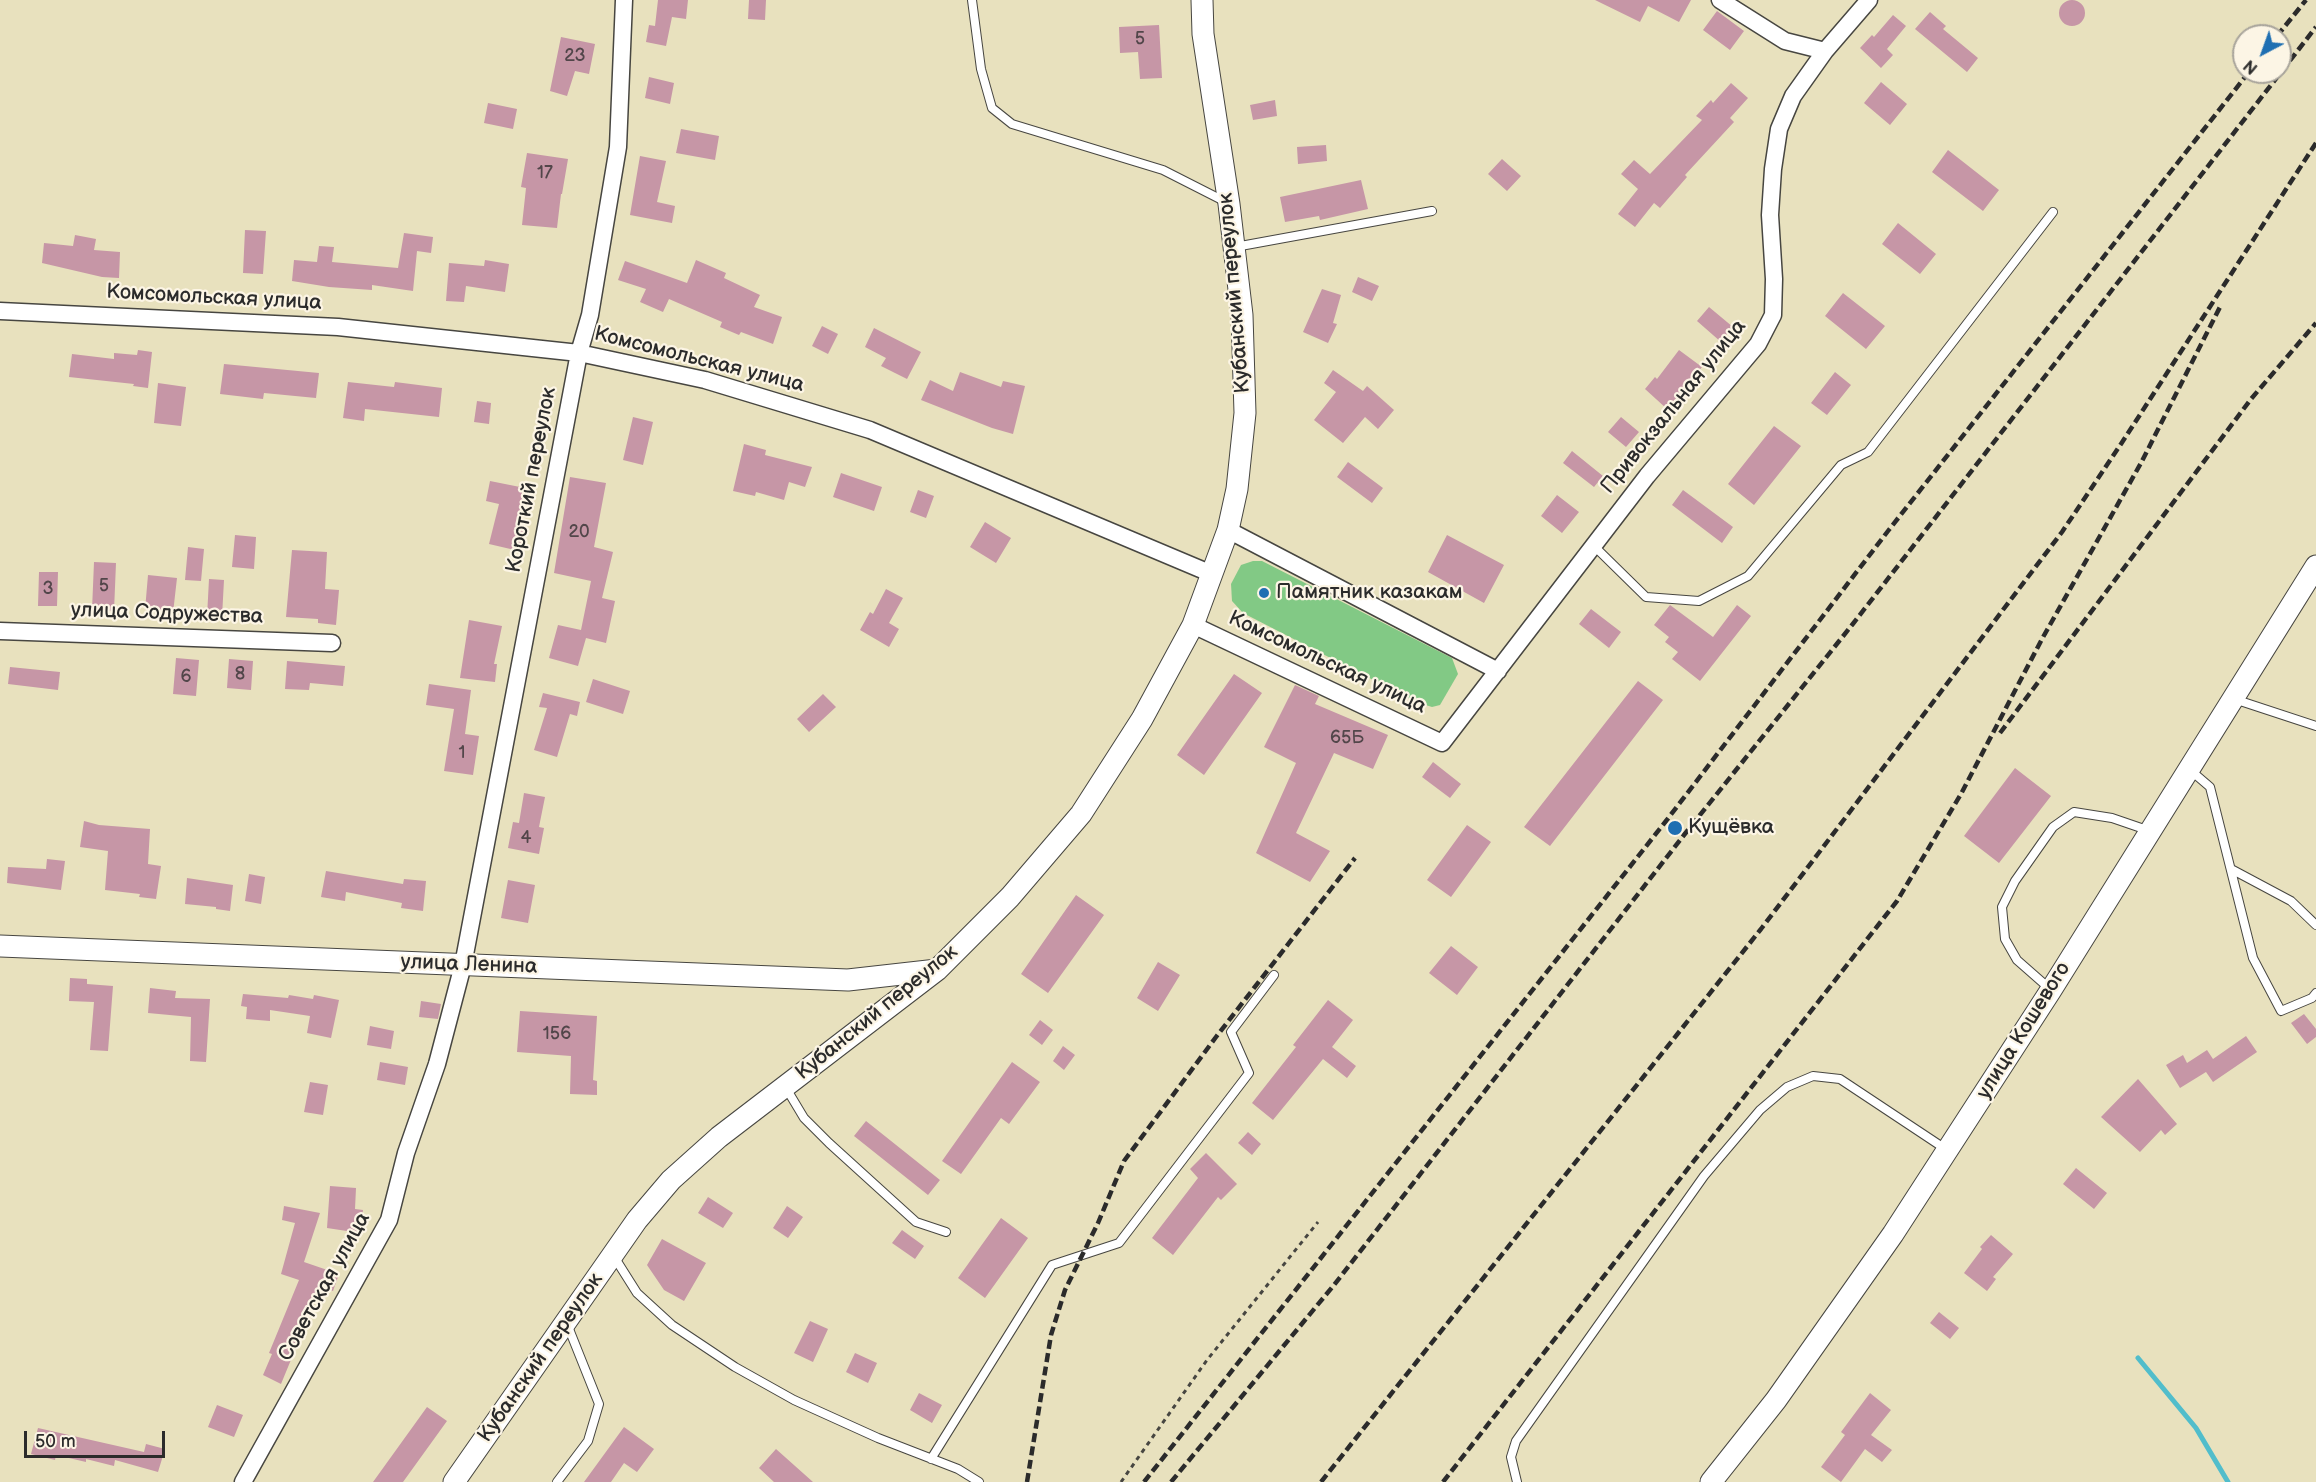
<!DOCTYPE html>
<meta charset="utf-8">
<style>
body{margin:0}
#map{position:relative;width:2316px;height:1482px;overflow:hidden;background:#e8e1be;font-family:"Balsamiq Sans",sans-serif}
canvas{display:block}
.north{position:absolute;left:2232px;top:24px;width:60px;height:60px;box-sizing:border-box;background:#fcf5e5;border:2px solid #a8a49b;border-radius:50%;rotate:221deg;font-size:16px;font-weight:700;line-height:24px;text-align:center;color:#2b2b2b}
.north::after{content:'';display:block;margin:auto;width:21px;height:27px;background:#1f6fb2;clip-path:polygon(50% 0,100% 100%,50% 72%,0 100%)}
.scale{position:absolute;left:24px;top:1431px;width:141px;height:27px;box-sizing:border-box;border:3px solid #2b2b2b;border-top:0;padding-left:8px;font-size:18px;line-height:21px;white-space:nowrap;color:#2b2b2b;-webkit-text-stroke:4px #fcf5e5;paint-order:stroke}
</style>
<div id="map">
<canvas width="2316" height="1482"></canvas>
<div class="north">N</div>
<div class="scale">50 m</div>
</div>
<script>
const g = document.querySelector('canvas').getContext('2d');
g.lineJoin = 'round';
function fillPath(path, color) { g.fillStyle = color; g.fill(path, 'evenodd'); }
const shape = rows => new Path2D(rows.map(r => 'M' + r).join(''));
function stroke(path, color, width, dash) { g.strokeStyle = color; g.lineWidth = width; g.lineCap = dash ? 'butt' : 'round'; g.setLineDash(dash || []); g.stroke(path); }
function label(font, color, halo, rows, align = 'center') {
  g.font = font + ' "Balsamiq Sans",sans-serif'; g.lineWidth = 4.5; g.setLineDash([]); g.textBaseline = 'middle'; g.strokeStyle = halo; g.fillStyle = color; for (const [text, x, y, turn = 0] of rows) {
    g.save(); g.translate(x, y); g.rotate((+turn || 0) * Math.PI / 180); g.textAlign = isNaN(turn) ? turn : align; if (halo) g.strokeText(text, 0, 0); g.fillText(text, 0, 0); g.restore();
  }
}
fillPath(shape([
 [1253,561,1262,561,1452,658,1458,674,1440,705,1432,707,1416,702,1243,613,1232,601,1231,584,1241,565]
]), '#82c985');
stroke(shape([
 [2138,1358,2196,1428,2228,1482]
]), '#51bdcb', 5);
fillPath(shape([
 '2059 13a13 13 0 1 1 26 0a13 13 0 1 1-26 0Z',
 [658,0,688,0,686,19,672,17,666,46,646,42,649,25,655,26],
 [749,0,766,0,765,20,748,19],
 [1595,0,1691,0,1679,22,1648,6,1640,22],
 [1717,11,1744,31,1730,50,1703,30],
 [1930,12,1946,26,1943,29,1978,58,1967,72,1915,29],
 [1893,15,1906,26,1887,49,1893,55,1881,68,1860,48,1872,35,1874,37],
 [1159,25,1162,78,1140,79,1138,52,1120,53,1119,27],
 [561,37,595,44,589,74,575,71,567,96,550,91],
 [649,77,674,83,670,104,645,98],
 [1881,82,1907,104,1890,125,1864,103],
 [1731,83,1748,98,1730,118,1734,122,1685,175,1687,177,1660,208,1654,203,1635,227,1618,214,1638,189,1621,174,1634,160,1650,174,1702,120,1696,116,1711,100,1713,103],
 [1275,100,1277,116,1253,120,1250,105],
 [488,103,517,109,513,129,484,123],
 [681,129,719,136,715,160,676,153],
 [1326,145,1327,161,1298,164,1297,147],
 [1948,150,1999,190,1983,211,1932,172],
 [527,153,568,159,562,194,561,194,557,228,522,225,526,188,521,187],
 [640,156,666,161,657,202,675,206,672,223,630,215],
 [1502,159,1521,176,1507,191,1488,174],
 [1361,180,1368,209,1320,220,1319,216,1285,222,1280,197],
 [1898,223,1936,254,1920,274,1882,244],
 [245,230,266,231,263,274,243,273],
 [404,233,433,237,431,253,417,251,413,291,372,285,372,290,329,287,292,281,294,260,317,262,319,246,334,247,332,262,398,268],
 [75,235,96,239,94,250,120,252,119,278,102,277,42,263,44,243,73,246],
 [485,260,509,264,505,292,466,286,464,302,446,301,449,263,484,266],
 [696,260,726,273,724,278,760,295,754,307,782,317,773,344,741,332,739,335,720,327,722,322,669,299,663,312,640,302,646,289,618,280,625,261,687,283],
 [1358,277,1379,286,1372,301,1352,292],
 [1322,289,1341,295,1333,323,1337,324,1328,343,1303,332],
 [1843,293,1885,326,1866,349,1825,316],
 [1709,307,1733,327,1721,342,1697,321],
 [822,326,838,334,828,354,812,346],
 [874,328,921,352,907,379,881,366,886,358,865,347],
 [138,350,152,352,148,388,133,386,134,384,69,377,72,354,114,359,114,353,137,355],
 [1679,350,1702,367,1667,409,1645,389,1655,377,1657,379],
 [224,364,319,373,316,398,264,393,263,399,220,394],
 [1333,370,1363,391,1367,386,1394,410,1378,429,1365,417,1343,443,1314,420,1336,392,1324,383],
 [960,372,1001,387,1003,381,1025,386,1013,434,992,428,921,400,930,380,953,391],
 [1835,372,1851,385,1827,415,1811,403],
 [348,382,394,387,395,382,442,388,439,417,365,409,364,421,343,418],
 [158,383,186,387,181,426,154,423],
 [477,401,491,403,489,424,474,422],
 [633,417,653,422,643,465,623,460],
 [1621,417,1639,432,1626,447,1608,432],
 [1774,426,1801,446,1754,505,1728,484],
 [744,444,766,450,765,455,812,467,805,487,789,482,784,500,756,492,755,496,733,491],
 [1572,451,1603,476,1594,487,1563,463],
 [1348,462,1383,488,1372,503,1337,477],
 [841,473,882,487,874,511,833,497],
 [570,477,606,483,594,547,613,552,602,598,615,601,606,643,586,638,578,666,549,658,558,625,581,630,591,581,554,573],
 [490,481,525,488,517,527,524,529,519,551,489,544,499,504,486,501],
 [918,490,934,496,926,518,910,512],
 [1683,490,1733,527,1722,543,1672,505],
 [1557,495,1579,512,1562,533,1541,516],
 [985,522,1011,538,996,563,970,547],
 [235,535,256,537,254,569,232,567],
 [1447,535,1504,565,1484,603,1428,572],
 [188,547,204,549,201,581,185,580],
 [292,550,327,552,325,589,339,590,336,625,318,623,318,619,286,617],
 [94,562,116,563,114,611,92,610],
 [39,572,58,572,57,606,38,606],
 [148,575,177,578,173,613,145,610],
 [209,579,224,580,222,617,207,617],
 [886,589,903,598,889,623,899,629,889,647,860,630,870,612,873,614],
 [1670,605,1713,637,1737,605,1751,616,1700,681,1672,659,1678,652,1665,642,1669,637,1654,625],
 [1591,609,1621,632,1609,648,1579,624],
 [469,620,502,626,494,664,497,664,495,682,460,678],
 [176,658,199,660,196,696,173,694],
 [229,659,253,661,251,690,227,688],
 [287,661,345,666,343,686,310,683,309,690,285,689],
 [10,667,60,672,58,690,8,684],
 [1234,674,1262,693,1204,775,1177,755],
 [593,679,630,691,623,714,586,702],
 [1638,681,1663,700,1550,846,1524,827],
 [429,684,471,690,465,734,479,736,473,775,444,771,454,709,426,705],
 [1295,685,1319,696,1315,704,1388,735,1373,769,1334,753,1296,833,1330,851,1310,882,1256,853,1296,763,1264,747],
 [543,693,580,702,577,716,570,714,557,757,534,750,547,708,539,707],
 [823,694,836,707,809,732,797,719],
 [1433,762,1461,784,1450,798,1422,777],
 [2015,768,2051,796,1999,863,1964,836],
 [524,793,545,797,539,827,544,828,539,854,508,848,513,822,519,823],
 [84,821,99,825,150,829,148,864,161,866,156,899,139,897,140,894,105,890,108,851,80,847],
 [1467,825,1491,842,1451,897,1427,880],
 [47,859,65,861,61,890,7,883,8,867,46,869],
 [326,871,403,884,404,879,426,881,423,911,401,908,402,903,346,892,345,901,321,897],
 [249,874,265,877,261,904,245,901],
 [187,878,233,885,230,911,216,909,216,907,185,904],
 [508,880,535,885,528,923,501,918],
 [1076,895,1104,915,1048,993,1021,974],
 [1451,946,1478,967,1457,995,1429,973],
 [1158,962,1180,975,1158,1011,1137,998],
 [70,978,87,979,87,984,113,986,108,1051,90,1050,94,1002,69,1001],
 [150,988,176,991,175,998,210,999,206,1062,190,1061,191,1017,148,1013],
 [243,994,288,998,289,995,313,999,314,995,339,1000,331,1038,307,1033,310,1016,270,1010,270,1021,246,1019,247,1007,241,1006],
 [1328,1000,1353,1020,1332,1047,1356,1066,1347,1078,1323,1059,1273,1120,1252,1103,1296,1047,1293,1045],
 [421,1001,441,1004,438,1019,419,1017],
 [520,1011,597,1016,593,1080,597,1081,597,1095,570,1094,571,1056,517,1052],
 [2304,1014,2316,1029,2316,1037,2307,1044,2291,1023],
 [1040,1020,1053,1030,1042,1045,1029,1035],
 [370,1026,394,1031,391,1049,367,1045],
 [2246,1036,2257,1052,2213,1082,2206,1072,2180,1088,2166,1065,2183,1055,2187,1063,2207,1050,2213,1059],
 [1063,1046,1075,1055,1064,1070,1053,1061],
 [380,1062,408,1067,405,1085,377,1080],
 [1012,1062,1040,1082,1009,1124,1001,1118,961,1174,942,1161],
 [2138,1079,2177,1124,2165,1135,2161,1130,2140,1152,2101,1117],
 [310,1082,328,1085,323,1115,304,1112],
 [866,1121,940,1180,928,1195,854,1136],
 [1248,1132,1261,1144,1252,1155,1238,1143],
 [1206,1153,1237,1184,1221,1200,1218,1197,1173,1255,1152,1238,1198,1178,1190,1169],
 [2076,1168,2107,1193,2094,1209,2063,1184],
 [330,1186,356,1188,355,1209,363,1210,360,1233,327,1228],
 [708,1197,733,1213,723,1228,698,1213],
 [284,1206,320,1213,304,1262,339,1274,333,1291,321,1287,281,1384,263,1375,272,1354,269,1353,299,1280,281,1274,295,1223,282,1220],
 [787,1206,803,1217,788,1238,773,1228],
 [1001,1218,1028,1238,985,1298,958,1278],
 [902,1230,924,1246,915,1259,892,1243],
 [1991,1235,2013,1254,1993,1277,1996,1279,1987,1291,1964,1273,1982,1249,1980,1247],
 [662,1239,706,1263,684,1301,664,1290,647,1265],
 [1939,1312,1959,1328,1950,1339,1930,1323],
 [810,1321,828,1329,813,1362,794,1353],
 [855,1353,877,1363,868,1383,846,1372],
 [919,1393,942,1405,932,1423,910,1410],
 [1870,1393,1891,1410,1871,1435,1892,1450,1882,1462,1865,1449,1841,1482,1821,1467,1845,1435,1841,1432],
 [217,1405,243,1415,234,1437,208,1427],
 [427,1407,447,1421,403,1482,373,1482],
 [624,1427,654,1449,637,1472,624,1463,611,1482,584,1482],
 [38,1428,144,1452,146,1444,165,1449,158,1472,115,1460,114,1466,86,1459,86,1462,56,1455,55,1460,31,1454],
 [776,1449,813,1482,774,1482,759,1468]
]), '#c696a6');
const service = shape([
 [972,0,981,69,992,108,1012,124,1163,170,1226,202],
 [1235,247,1432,211],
 [1593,545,1646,597,1699,601,1748,576,1841,465,1868,452,2053,212],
 [2234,699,2316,726],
 [2189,769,2210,787,2253,958,2281,1011,2312,998,2316,993],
 [2231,869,2291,901,2316,925],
 [2050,989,2017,960,2005,939,2002,907,2015,881,2053,827,2074,812,2112,818,2150,831],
 [786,1088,804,1118,829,1143,916,1222,946,1232],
 [613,1255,637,1293,672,1325,735,1367,794,1400,878,1438,958,1469,979,1482],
 [931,1459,1052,1265,1119,1243,1249,1073,1231,1032,1274,975],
 [557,1482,588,1441,599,1404,567,1324],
 [1517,1482,1511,1457,1516,1441,1704,1176,1760,1110,1787,1087,1813,1076,1840,1079,1947,1150]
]);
const minor = shape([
 [1720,0,1785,41,1825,51],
 [0,311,338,327,579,353,705,380,870,430,1212,574],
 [1228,530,1498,671],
 [1193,625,1442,743,1647,476,1758,344,1773,315,1774,279,1770,215,1773,169,1779,129,1793,96,1825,51,1869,0],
 [0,631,332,643],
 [243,1482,389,1220,406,1153,437,1064,463,965,579,353,590,315,618,147,624,0]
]);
const tertiary = shape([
 [0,946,848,980,937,970],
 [454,1482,637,1220,671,1180,719,1137,937,970,1010,897,1081,814,1142,719,1193,625,1228,530,1237,489,1245,413,1242,315,1229,204,1203,34,1202,0],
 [1711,1482,1776,1400,1893,1234,2051,990,2316,566]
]);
stroke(service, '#474641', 10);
stroke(minor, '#474641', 19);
stroke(tertiary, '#474641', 23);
stroke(shape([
 [1121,1482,1207,1360,1318,1222]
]), '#474641', 3, [4.5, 4.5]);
stroke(service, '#fff', 8);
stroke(minor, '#fff', 16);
stroke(tertiary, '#fff', 21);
stroke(shape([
 [2277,36,2306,0],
 [2000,733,2251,399,2316,323],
 [1027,1482,1051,1335,1065,1290,1098,1223,1124,1161,1216,1037,1355,858],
 [1144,1482,1666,821,1888,531,2249,72],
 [1171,1482,1334,1285,1684,835,1852,625,2316,27],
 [1321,1482,1761,929,2062,532,2121,444,2316,143],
 [1443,1482,1897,901,1961,794,2042,639,2141,463,2221,305]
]), '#2b2b2b', 4.5, [9, 4.5]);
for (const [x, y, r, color] of [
 [1264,593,6,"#1f6fb2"],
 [1675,828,8,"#1f6fb2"]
]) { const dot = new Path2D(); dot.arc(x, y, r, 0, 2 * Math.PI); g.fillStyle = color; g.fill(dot); stroke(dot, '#fcf5e5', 2); }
label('18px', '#52464a', null, [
 ["5",1140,39],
 ["23",575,56],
 ["17",545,173],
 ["20",579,532],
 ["5",104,586],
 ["3",48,589],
 ["8",240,674],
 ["6",186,677],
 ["65Б",1347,738],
 ["1",462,753],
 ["4",526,838],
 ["156",557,1034]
]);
label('21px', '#2b2b2b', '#fcf5e5', [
 ["Кубанский переулок",1235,293,-95],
 ["Комсомольская улица",214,298,3],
 ["Комсомольская улица",699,360,14],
 ["Привокзальная улица",1674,407,-51],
 ["Короткий переулок",532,480,-79],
 ["улица Содружества",167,614,2],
 ["Комсомольская улица",1327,663,25],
 ["улица Ленина",469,965,2],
 ["Кубанский переулок",877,1013,-39],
 ["улица Кошевого",2024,1031,-58],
 ["Советская улица",325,1287,-61],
 ["Кубанский переулок",541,1358,-55]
]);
label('21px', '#2b2b2b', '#fcf5e5', [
 ["Памятник казакам",1276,593],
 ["Кущёвка",1688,828]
], 'left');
</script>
